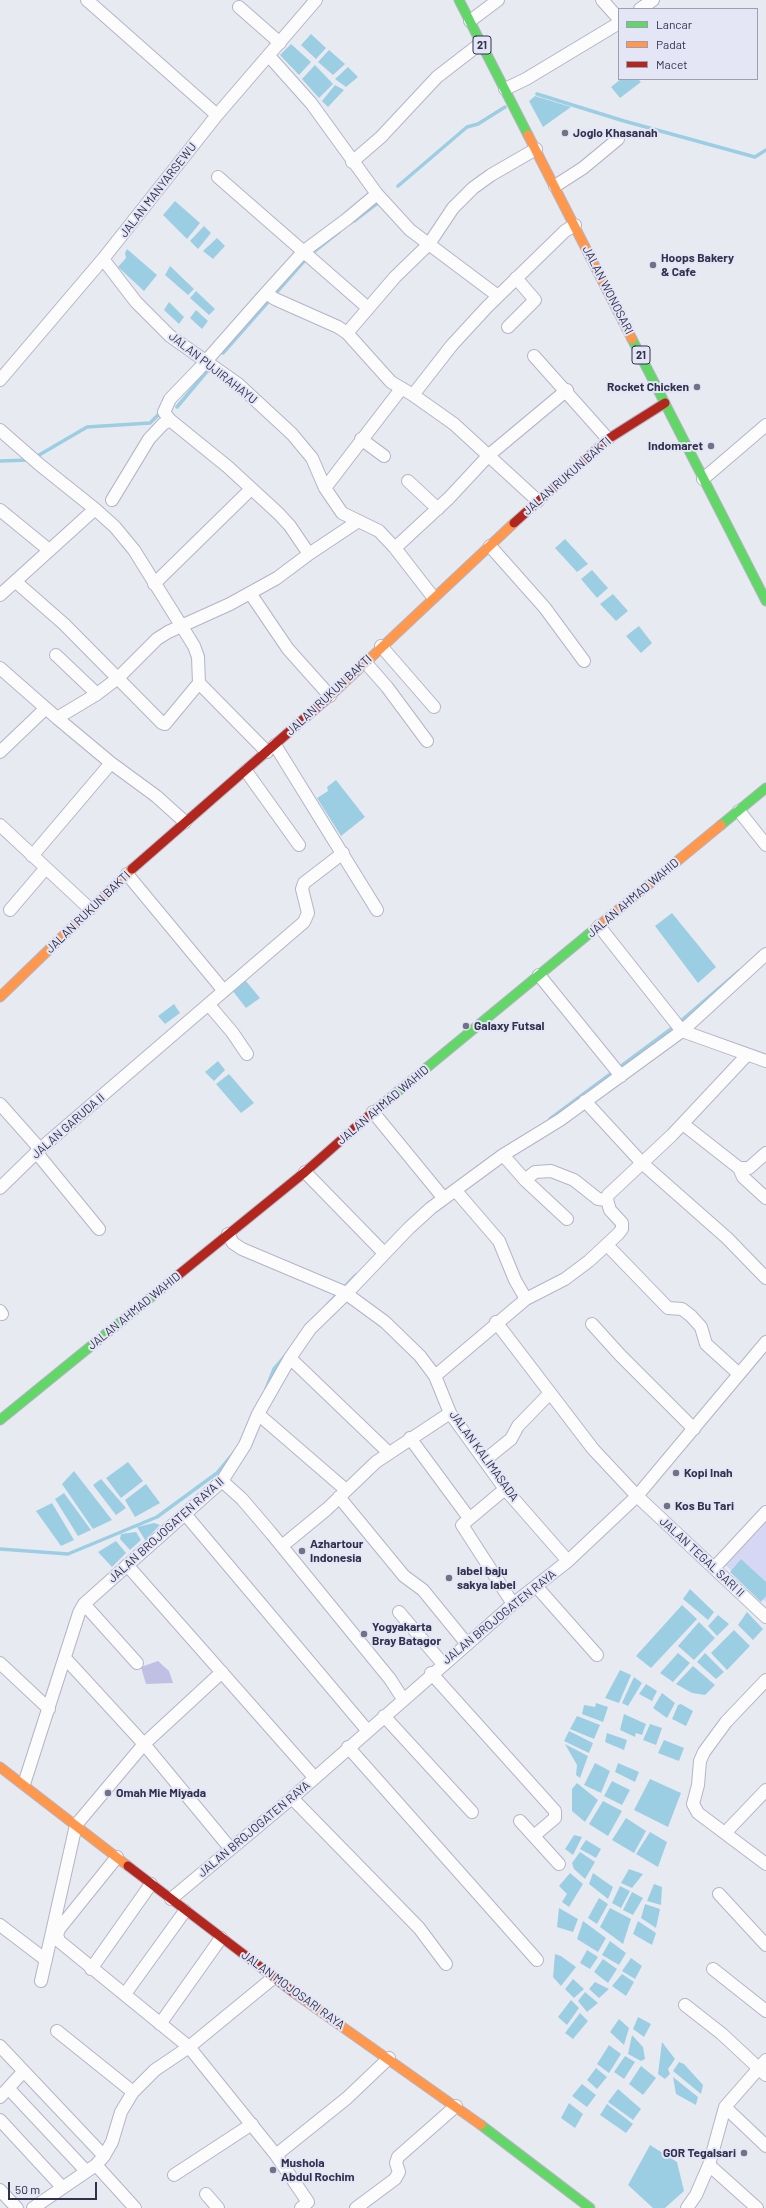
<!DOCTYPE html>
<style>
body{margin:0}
#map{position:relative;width:766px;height:2208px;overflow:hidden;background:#e8eaf2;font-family:Barlow,sans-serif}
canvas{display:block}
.legend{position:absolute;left:618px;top:8px;width:140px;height:72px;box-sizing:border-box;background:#e5e6f5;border:1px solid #9d9eb2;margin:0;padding:5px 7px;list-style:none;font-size:12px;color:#31314e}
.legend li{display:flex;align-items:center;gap:8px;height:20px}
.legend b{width:20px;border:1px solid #9d9eb2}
.scale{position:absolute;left:8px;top:2182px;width:89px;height:18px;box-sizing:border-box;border:2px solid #31314e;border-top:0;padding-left:5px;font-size:12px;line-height:14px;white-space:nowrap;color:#31314e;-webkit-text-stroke:3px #e5e6f5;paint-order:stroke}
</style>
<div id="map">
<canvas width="766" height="2208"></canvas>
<ul class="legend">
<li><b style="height:5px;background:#63d668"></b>Lancar</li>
<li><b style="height:5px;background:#ff974d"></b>Padat</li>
<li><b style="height:5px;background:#b3261e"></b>Macet</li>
</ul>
<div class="scale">50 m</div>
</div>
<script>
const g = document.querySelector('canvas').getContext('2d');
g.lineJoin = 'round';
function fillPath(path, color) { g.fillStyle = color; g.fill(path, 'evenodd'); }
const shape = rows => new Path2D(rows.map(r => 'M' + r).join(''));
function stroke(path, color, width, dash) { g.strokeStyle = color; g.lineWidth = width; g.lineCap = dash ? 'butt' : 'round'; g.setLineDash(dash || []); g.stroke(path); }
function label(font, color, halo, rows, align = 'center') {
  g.font = font + ' Barlow,sans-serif'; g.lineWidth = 4; g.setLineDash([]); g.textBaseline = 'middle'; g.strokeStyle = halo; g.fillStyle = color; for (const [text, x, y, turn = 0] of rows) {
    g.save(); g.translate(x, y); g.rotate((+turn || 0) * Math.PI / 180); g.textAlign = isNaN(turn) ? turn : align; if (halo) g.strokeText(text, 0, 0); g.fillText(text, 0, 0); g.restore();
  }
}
fillPath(shape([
 [766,1512,766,1602,723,1563]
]), '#d6d7f4');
fillPath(shape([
 [158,1661,169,1671,173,1683,146,1684,141,1667]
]), '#bfc0e3');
fillPath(shape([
 [311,34,326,48,316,59,301,45],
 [291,44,311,62,299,75,280,55],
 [329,50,345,64,333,75,318,62],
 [315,65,333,84,319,98,302,79],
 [348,67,358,77,346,87,335,79],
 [621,79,638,79,641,82,620,98,611,87],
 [335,85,344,90,328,107,322,101],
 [535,96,571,107,543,127,529,101],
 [175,201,200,223,187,239,163,215],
 [204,226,211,233,198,249,190,241],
 [217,238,225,246,213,259,203,251],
 [127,249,157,275,144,291,118,267,126,258,125,253],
 [170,266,194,289,188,295,165,275],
 [196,291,215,309,209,315,190,298],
 [169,302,184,317,179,324,164,310],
 [196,310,208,321,202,329,190,318],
 [565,539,588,564,577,572,555,548],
 [592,570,608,588,597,598,581,579],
 [613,594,628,611,616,621,600,604],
 [639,626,652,643,641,653,626,636],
 [336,780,365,817,341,836,317,798,328,791,327,787],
 [672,913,716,967,698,983,655,926],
 [245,980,260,998,246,1008,232,990],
 [174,1004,180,1013,165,1024,158,1016],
 [218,1061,225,1070,214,1081,205,1072],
 [229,1074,254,1103,241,1113,216,1084],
 [128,1462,143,1481,121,1498,106,1478],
 [74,1471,112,1520,93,1529,62,1484],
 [101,1479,126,1508,116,1515,93,1485],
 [146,1484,160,1503,135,1517,125,1500],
 [64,1493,91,1530,78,1536,55,1499],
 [52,1503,74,1540,61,1546,36,1511],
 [154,1523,160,1525,145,1540,137,1527],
 [136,1532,141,1540,130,1550,120,1539,121,1534],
 [116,1541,126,1553,112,1567,98,1552],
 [741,1559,766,1582,766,1596,761,1602,730,1572],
 [690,1589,714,1612,708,1620,683,1599],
 [682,1605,697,1619,651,1668,636,1656],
 [747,1612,763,1629,753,1640,738,1625],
 [718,1615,729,1624,717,1636,708,1626],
 [699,1622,715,1638,694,1660,678,1646],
 [734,1630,750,1646,727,1670,711,1653],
 [678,1653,690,1663,673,1682,660,1673],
 [705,1653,724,1672,716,1679,697,1662],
 [693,1666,715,1685,705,1695,692,1693,676,1684],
 [620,1670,631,1675,619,1703,605,1698],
 [634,1677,642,1683,628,1706,622,1703],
 [646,1684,657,1691,652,1701,639,1694],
 [662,1693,675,1703,667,1718,653,1708],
 [596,1703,608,1707,603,1722,582,1714,584,1705,595,1707],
 [681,1704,693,1711,686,1726,672,1719,678,1705],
 [624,1714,646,1724,642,1735,636,1733,635,1737,620,1730],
 [577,1716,600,1725,594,1739,570,1729],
 [650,1724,662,1728,656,1745,643,1740],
 [569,1731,593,1743,589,1753,564,1741],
 [607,1733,627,1740,624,1750,605,1742],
 [664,1740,684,1748,679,1761,658,1753],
 [565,1744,588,1756,580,1778,576,1775,577,1765],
 [595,1763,610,1771,601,1793,584,1785],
 [618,1763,639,1772,635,1782,615,1772],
 [650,1779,681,1793,668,1827,634,1810],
 [612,1781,630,1790,622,1805,604,1796],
 [577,1783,598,1800,585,1822,572,1811,572,1789],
 [603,1801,622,1811,608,1836,589,1824],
 [626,1818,646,1831,634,1853,612,1840],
 [650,1832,667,1842,658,1867,636,1854],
 [574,1835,582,1837,573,1855,565,1849],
 [586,1840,601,1849,596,1858,580,1849],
 [580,1852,595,1862,585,1879,574,1869,572,1863],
 [629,1869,643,1874,632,1888,621,1883],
 [570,1873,583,1884,569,1907,562,1902,567,1894,559,1886],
 [593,1873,613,1887,608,1899,589,1884],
 [654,1884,662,1887,661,1905,647,1901],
 [620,1886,630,1891,621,1908,612,1903],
 [632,1892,643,1898,633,1915,623,1910],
 [599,1898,608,1904,597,1924,588,1918],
 [645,1904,660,1909,656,1928,641,1918],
 [559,1908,578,1919,573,1932,557,1927],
 [610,1908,631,1919,623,1944,600,1927],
 [583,1921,606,1938,598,1952,577,1939],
 [638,1921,656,1933,652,1945,633,1934],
 [610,1941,626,1953,619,1965,602,1955],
 [587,1950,598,1957,590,1969,580,1963],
 [555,1954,561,1956,576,1967,561,1986,553,1977],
 [631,1958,642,1966,635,1979,622,1971],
 [603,1959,617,1969,608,1983,594,1972],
 [622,1974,634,1982,626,1996,612,1986],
 [573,1979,584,1989,574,1998,565,1989],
 [595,1982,609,1989,599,1998,589,1989],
 [585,1992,598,2003,587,2012,578,2001],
 [571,2000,579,2008,567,2025,558,2017],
 [580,2013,588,2021,573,2039,565,2033],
 [638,2017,651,2024,644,2037,633,2029],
 [619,2019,629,2028,624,2045,610,2032],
 [632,2035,643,2047,645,2059,641,2061,628,2054],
 [662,2042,675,2059,668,2069,670,2074,665,2079,658,2074],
 [609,2045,621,2054,609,2073,597,2064],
 [625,2056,635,2062,624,2079,614,2072],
 [679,2062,684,2064,703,2085,701,2094,673,2071],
 [641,2066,656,2078,643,2095,629,2084],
 [596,2068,607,2077,597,2089,587,2080],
 [673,2077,698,2097,696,2105,676,2094],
 [582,2084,596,2095,587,2107,572,2096],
 [618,2089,641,2109,633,2120,608,2102],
 [569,2103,583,2114,575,2128,561,2118],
 [607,2104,633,2124,626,2133,600,2115],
 [650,2145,677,2162,684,2191,665,2208,653,2208,628,2185]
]), '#9ccee3');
stroke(shape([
 [537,94,624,121,755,157,766,150],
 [398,186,467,127,478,124,505,107],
 [354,221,379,202],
 [315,251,339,232],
 [223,353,305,260],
 [177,407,209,369],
 [34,458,87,427,150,423,161,412],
 [0,461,29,460],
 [550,1119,675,1026,739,971],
 [328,1304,356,1275],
 [266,1389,274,1369,286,1355],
 [0,1549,68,1554,157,1517,217,1473,236,1450]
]), '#9ccee3', 3.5);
const street = shape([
 [87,0,217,115],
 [602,0,619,19],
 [239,7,280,43],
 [640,9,653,0],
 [470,21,498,0],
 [269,56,311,103,377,194,410,230,498,296],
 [505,89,526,79,619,23],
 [352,162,381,137,437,77,481,43],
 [218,177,368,308],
 [555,186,583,168,618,139],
 [377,194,347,219,304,251,266,293,275,299,338,327,347,333,391,382,413,395,452,345,487,307,565,231,575,225],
 [103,259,136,302,170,336,238,384,292,434,312,458,325,488,342,513,379,531,395,548,433,597],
 [266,293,199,369,170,399,164,412,170,420,228,467,279,514,290,526,309,554,357,522],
 [508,327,535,300,516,278],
 [347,333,395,277,429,244,453,208,473,188,491,175,536,149],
 [534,356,608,439],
 [0,380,103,259,217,115,316,0],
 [413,395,454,424,538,501],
 [0,430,40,465,95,509],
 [361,439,384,456],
 [703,479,766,425],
 [408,481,438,509],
 [325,488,401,389],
 [112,500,149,439,163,424,170,420],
 [0,510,49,550],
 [490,546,545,608,584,661],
 [395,548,449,498,489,455,567,390],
 [154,584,251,489],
 [250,593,288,649,330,696],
 [0,595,95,509,115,527,134,550,194,646,198,657,199,683,165,724,162,723,64,624,16,582],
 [381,646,434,707],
 [56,655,97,694],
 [365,662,387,687,427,741],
 [0,668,57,718,97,694,118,678,157,639,168,632,230,604,277,578,309,554],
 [199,683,267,752],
 [57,718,111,763,156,796,185,822],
 [275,745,377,910],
 [0,752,45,709],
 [246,771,299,845],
 [739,811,766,845],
 [0,825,90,909],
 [32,856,111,763],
 [127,874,224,991],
 [10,910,45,869],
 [766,954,682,1031,766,1061],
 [539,975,621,1076],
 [209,1005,232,1032,247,1054],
 [585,1101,642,1163,727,1238,766,1278],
 [0,1104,40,1149],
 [373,1112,441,1195],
 [683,1124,739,1168,749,1168,766,1153],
 [36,1152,99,1229],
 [739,1168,743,1177,766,1198],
 [305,1172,384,1253],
 [525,1180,535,1172,551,1171,574,1180,598,1199,607,1200],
 [0,1188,40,1149,304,922,308,913,302,889,304,883,343,853],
 [456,1191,499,1241,515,1280,526,1299],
 [567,1219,525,1180,503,1155,560,1120,682,1031,599,926],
 [228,1234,233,1243,242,1249,344,1292,385,1322,420,1356,435,1376,450,1413,466,1435,505,1489,568,1561],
 [607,1245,668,1308,682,1309,691,1316,701,1327,706,1344,739,1374],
 [0,1311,2,1314],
 [496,1322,593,1449,637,1496,766,1617],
 [592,1324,620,1355,694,1429],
 [290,1358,389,1453],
 [435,1376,526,1299,565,1279,589,1261,618,1234,622,1229,622,1223,610,1210,607,1200,608,1195,672,1135,747,1055],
 [258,1414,346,1490],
 [410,1438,469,1518],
 [485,1460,511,1439,518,1426,550,1393],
 [222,1481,242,1499,271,1533,390,1679,403,1699],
 [505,1489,462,1525,513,1604],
 [339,1497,404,1576,423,1590,467,1644],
 [185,1514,367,1730],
 [282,1546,327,1509,376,1462,450,1413],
 [127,1565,314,1777],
 [714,1568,766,1512],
 [536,1586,597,1655],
 [84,1604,137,1663],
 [399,1612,443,1664],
 [65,1658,144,1744,222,1672],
 [0,1663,49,1709],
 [431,1673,555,1811,555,1818,535,1835],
 [766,1680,726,1722,704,1752,700,1761,698,1785,693,1804,698,1813,766,1864],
 [384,1716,472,1812],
 [348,1747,537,1960],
 [24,1784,79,1613,84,1604,222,1481,245,1445,258,1414,290,1358,310,1329,346,1294,409,1228,431,1208,503,1155],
 [292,1798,419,1928,446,1964],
 [520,1821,559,1864],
 [725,1833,766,1790],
 [117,1857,59,1929,57,1935,59,1941,189,2047,276,2155,308,2202,301,2208],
 [719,1894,766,1945],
 [171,1899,292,1798,513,1604,568,1561,637,1496,766,1342],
 [0,1925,46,1960],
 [91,1969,151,1884],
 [713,1969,766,2011],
 [41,1981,76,1825,144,1744,230,1848],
 [125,1994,185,1911],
 [685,2005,722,2034,766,2075],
 [160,2024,221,1938],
 [57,2031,133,2092],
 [0,2046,104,2156],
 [9,2089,86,2171],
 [0,2097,23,2072],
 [725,2107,766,2146],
 [0,2120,62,2187],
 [276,2155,347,2098,389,2058],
 [96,2165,135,2208],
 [709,2165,757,2208],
 [174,2175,252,2124],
 [0,2190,17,2208],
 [206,2194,218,2208],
 [33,2208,96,2165,104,2156,112,2142,121,2112,133,2092,155,2070,189,2047,273,1978],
 [356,2208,395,2179,399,2172,396,2163,398,2157,456,2106],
 [687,2208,696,2195,709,2165,725,2107,766,2060]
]);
const fast = shape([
 [459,0,528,135],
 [632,339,766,601],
 [721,825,766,788],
 [373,1112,596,928],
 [0,1420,177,1276],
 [481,2125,590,2208]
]);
const slow = shape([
 [528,135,632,339],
 [329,697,514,523],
 [596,928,721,825],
 [0,997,132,869],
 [0,1767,128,1866],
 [293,1992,481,2125]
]);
const jam = shape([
 [514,523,608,439,665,403],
 [132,869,329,697],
 [177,1276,305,1172,373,1112],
 [128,1866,293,1992]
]);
stroke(street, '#b4b4c5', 14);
stroke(fast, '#b4b4c5', 11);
stroke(slow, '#b4b4c5', 11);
stroke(jam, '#b4b4c5', 11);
stroke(street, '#fcfcfd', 12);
stroke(fast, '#63d668', 9);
stroke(slow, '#ff974d', 9);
stroke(jam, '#b3261e', 9);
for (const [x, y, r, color] of [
 [565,133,4,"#717287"],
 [653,265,4,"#717287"],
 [697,387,4,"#717287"],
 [711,446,4,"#717287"],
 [466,1026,4,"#717287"],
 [676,1473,4,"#717287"],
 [667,1506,4,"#717287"],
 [302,1551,4,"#717287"],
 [449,1578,4,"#717287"],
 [364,1634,4,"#717287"],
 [108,1793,4,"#717287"],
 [744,2153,4,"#717287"],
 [273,2170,4,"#717287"]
]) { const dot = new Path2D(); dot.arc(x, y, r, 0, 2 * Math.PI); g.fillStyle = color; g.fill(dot); stroke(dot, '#e5e6f5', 1.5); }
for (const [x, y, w] of [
 [482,45,18],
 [641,355,18]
]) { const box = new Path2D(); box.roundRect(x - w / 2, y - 9, w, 18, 3); g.fillStyle = '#e5e6f5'; g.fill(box); stroke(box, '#31314e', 1); }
label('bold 11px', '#31314e', null, [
 ["21",482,45],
 ["21",641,355]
]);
label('bold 12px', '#31314e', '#e5e6f5', [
 ["Joglo Khasanah",573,133],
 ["Hoops Bakery",661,258],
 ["& Cafe",661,272],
 ["Rocket Chicken",689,387,"right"],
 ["Indomaret",703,446,"right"],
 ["Galaxy Futsal",474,1026],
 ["Kopi Inah",684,1473],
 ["Kos Bu Tari",675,1506],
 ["Azhartour",310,1544],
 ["Indonesia",310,1558],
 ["label baju",457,1571],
 ["sakya label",457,1585],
 ["Yogyakarta",372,1627],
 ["Bray Batagor",372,1641],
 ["Omah Mie Miyada",116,1793],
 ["GOR Tegalsari",736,2153,"right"],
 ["Mushola",281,2163],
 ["Abdul Rochim",281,2177]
], 'left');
label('12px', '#31314e', '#e5e6f5', [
 ["JALAN MANYARSEWU",158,190,-52],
 ["JALAN WONOSARI",608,290,63],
 ["JALAN PUJIRAHAYU",213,368,38],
 ["JALAN RUKUN BAKTI",567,476,-41],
 ["JALAN RUKUN BAKTI",329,695,-43],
 ["JALAN AHMAD WAHID",633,898,-40],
 ["JALAN RUKUN BAKTI",88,912,-44],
 ["JALAN AHMAD WAHID",383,1105,-40],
 ["JALAN GARUDA II",68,1126,-41],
 ["JALAN AHMAD WAHID",134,1311,-39],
 ["JALAN KALIMASADA",484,1456,54],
 ["JALAN BROJOGATEN RAYA II",166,1530,-42],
 ["JALAN TEGAL SARI II",702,1557,43],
 ["JALAN BROJOGATEN RAYA",499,1617,-39],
 ["JALAN BROJOGATEN RAYA",254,1829,-40],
 ["JALAN MOJOSARI RAYA",293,1990,36]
]);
</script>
